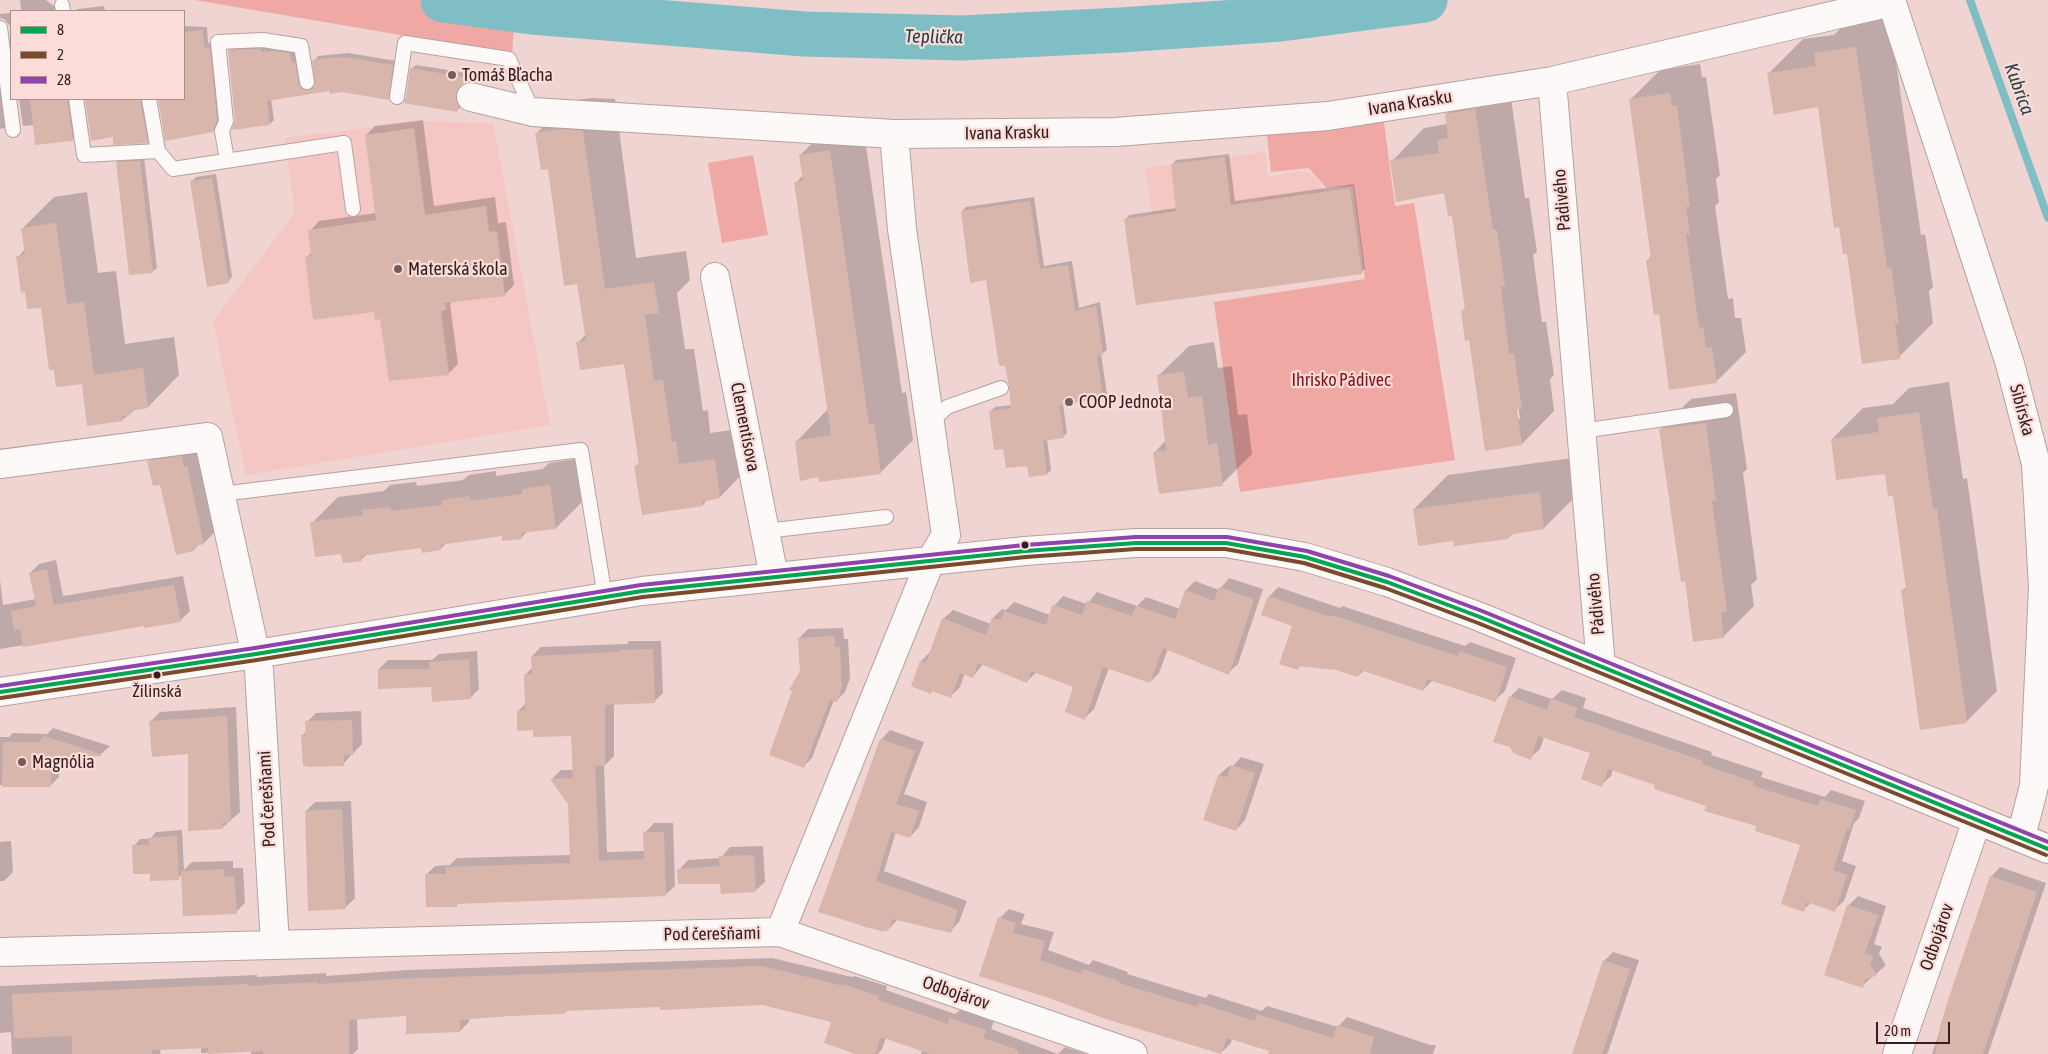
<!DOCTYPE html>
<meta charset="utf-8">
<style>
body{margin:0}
#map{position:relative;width:2048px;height:1054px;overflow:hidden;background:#efd4d2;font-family:"Asap Condensed",sans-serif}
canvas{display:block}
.legend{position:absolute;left:10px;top:10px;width:175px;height:90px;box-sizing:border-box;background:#fbdcd9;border:1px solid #ab908e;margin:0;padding:6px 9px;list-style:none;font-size:15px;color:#321f1e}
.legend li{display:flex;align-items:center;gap:10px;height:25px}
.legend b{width:25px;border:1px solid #ab908e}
.scale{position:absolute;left:1876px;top:1022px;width:74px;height:22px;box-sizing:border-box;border:2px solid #321f1e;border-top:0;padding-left:6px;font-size:15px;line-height:18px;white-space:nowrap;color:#321f1e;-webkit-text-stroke:4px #fbdcd9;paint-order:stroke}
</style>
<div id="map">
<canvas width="2048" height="1054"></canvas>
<ul class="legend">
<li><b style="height:6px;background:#00a651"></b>8</li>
<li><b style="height:6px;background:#7a4b2a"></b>2</li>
<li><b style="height:6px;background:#8e44ad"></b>28</li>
</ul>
<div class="scale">20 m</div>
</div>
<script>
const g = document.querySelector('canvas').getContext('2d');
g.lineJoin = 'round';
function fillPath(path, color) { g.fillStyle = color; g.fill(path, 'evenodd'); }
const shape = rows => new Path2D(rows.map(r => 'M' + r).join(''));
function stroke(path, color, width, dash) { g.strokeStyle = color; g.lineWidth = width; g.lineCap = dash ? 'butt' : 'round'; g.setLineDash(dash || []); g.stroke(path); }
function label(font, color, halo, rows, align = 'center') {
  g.font = font + ' "Asap Condensed",sans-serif'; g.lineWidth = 4.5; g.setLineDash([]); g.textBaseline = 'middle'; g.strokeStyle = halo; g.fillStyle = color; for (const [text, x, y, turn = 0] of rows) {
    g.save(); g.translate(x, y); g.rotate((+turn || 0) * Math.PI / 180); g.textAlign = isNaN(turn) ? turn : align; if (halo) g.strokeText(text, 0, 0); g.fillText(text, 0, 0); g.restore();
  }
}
fillPath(shape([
 [421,121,493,123,550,425,246,475,213,321,295,212,284,138],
 [1265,152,1268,177,1298,171,1308,173,1317,179,1322,186,1323,191,1350,188,1362,274,1136,305,1124,219,1152,215,1145,168]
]), '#f4c7c4');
fillPath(shape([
 [195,0,516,0,512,54],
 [1384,122,1395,206,1414,203,1455,460,1240,492,1214,302,1365,279,1353,186,1326,188,1309,168,1271,172,1267,135],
 [753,155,768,235,722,243,708,163]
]), '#f0a8a4');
fillPath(shape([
 [20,0,46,0,60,11,21,11],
 [104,6,105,11,75,11,77,9],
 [11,13,11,37,10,26,4,19,0,18,0,14],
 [1889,14,1921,235,1925,234,1933,287,1929,291,1933,323,1899,357,1848,252,1819,106,1769,73,1803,39,1834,35,1850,19],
 [184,21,184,26,207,27,208,43,214,44,221,115,217,127,213,131,166,139,159,99,184,99],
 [265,45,265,48,280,47,294,49,296,59,299,59,304,83,313,87,317,84,314,61,318,56,348,53,397,61,393,95,389,99,330,90,271,99,274,120,270,124,236,120,229,51,233,46],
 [0,62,8,124,4,128,0,129],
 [1700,64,1702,77,1706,77,1720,175,1716,179,1719,202,1715,206,1728,299,1733,298,1735,318,1741,318,1746,352,1716,382,1660,313,1648,260,1651,256,1630,100,1660,70],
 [416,65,467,73,466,79,460,88,462,100,461,106,457,111,407,99,411,69],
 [1508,77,1525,198,1529,198,1537,252,1533,255,1542,322,1546,322,1554,375,1550,379,1554,411,1522,444,1471,339,1462,311,1466,307,1453,215,1445,192,1392,161,1424,128,1447,124,1446,114,1479,81],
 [1515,404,1518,404,1520,419,1517,419],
 [592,98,615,99,636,258,686,251,690,280,677,293,685,349,694,349,703,411,708,410,710,433,746,428,751,465,720,497,708,499,703,505,636,466,640,462,625,362,578,343,586,334,578,282,549,167,537,133,568,101],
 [19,99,72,99,77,135,73,140,34,125,23,126],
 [86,99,145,99,151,137,147,142,114,136,92,140],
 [862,119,902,393,906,392,913,440,881,472,819,476,797,441,828,409,796,183,803,175,800,155,833,123],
 [423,120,434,206,495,197,498,223,506,222,514,285,505,294,453,301,450,304,458,364,449,373,381,318,375,311,306,258,312,252,310,231,319,221,376,213,366,135,375,126],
 [1229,154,1235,201,1354,184,1365,269,1361,273,1125,220,1129,215,1177,208,1172,165,1176,160],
 [144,157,157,268,152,272,117,162,121,158],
 [216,174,232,277,228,282,191,182,196,177],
 [87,192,98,273,116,271,125,344,174,337,179,375,148,407,136,409,122,420,83,383,55,369,42,307,18,257,25,249,22,229,54,197],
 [1034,197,1044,266,1072,261,1079,308,1100,302,1107,350,1101,354,1107,394,1103,398,1063,404,1067,433,1063,437,1047,439,1051,470,1047,474,1028,464,1004,447,990,412,995,407,1012,405,1011,385,987,278,962,211,966,207],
 [1214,342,1218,368,1232,366,1238,415,1247,414,1252,454,1222,484,1155,452,1166,440,1158,376,1189,346],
 [1949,382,1963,479,1967,478,1997,691,1966,722,1903,590,1907,586,1894,494,1886,473,1832,439,1863,408,1893,404,1909,388],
 [1736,393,1747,469,1743,473,1757,579,1751,585,1754,606,1723,637,1686,580,1661,429,1691,399],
 [196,443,218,529,204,543,199,544,194,550,149,461,163,447],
 [1573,458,1578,494,1544,528,1514,533,1509,537,1455,540,1414,509,1448,475],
 [576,459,582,502,556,528,528,531,521,538,503,535,447,543,440,549,422,546,367,554,361,560,342,553,312,523,338,497,384,491,390,485,416,482,417,486,463,480,469,475,496,471,496,476,543,469,549,463],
 [56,560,63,596,183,576,190,611,180,621,145,625,0,649,0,580,3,605,36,599,30,573,39,564],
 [1229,578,1263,589,1238,664,1228,673,1168,649,1159,673,1150,682,1109,668,1094,709,1085,718,1075,686,1037,672,1027,681,983,664,973,677,965,673,960,687,950,697,933,690,931,692,912,685,921,661,930,652,943,619,953,610,991,624,993,618,1002,609,1006,610,1014,602,1050,615,1054,606,1063,596,1087,604,1097,592,1137,606,1146,597,1180,609,1186,590,1195,581,1219,590],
 [1278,587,1340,608,1342,606,1465,646,1470,642,1516,658,1505,691,1495,700,1432,681,1423,690,1364,670,1358,676,1336,668,1301,665,1298,668,1294,625,1269,597],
 [843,628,844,639,848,639,850,678,845,692,836,701,834,700,812,758,803,767,799,638,808,629],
 [629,641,661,641,663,693,654,702,614,704,614,756,604,766,607,852,645,851,645,833,654,823,673,823,675,886,665,895,459,902,456,906,426,875,435,866,450,865,457,858,571,855,569,804,552,779,561,770,574,770,572,735,534,729,518,711,526,703,525,675,533,667,532,656,541,647,627,644],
 [477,651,479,689,470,698,379,669,388,660,432,660,439,654],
 [1519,688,1552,699,1562,690,1586,698,1583,708,1712,752,1711,755,1763,772,1761,777,1825,797,1831,790,1865,801,1859,818,1854,823,1842,861,1856,866,1844,901,1834,910,1812,902,1803,910,1802,844,1657,784,1613,769,1611,776,1601,785,1591,752,1544,737,1540,749,1530,758,1510,697],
 [236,707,240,812,222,828,189,753,150,722,160,712],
 [361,711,362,744,343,764,303,735,307,731,307,722,316,713],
 [53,728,110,746,100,755,59,758,59,777,50,786,0,785,0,737,9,737,13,733,47,734],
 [890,730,924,742,904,794,927,802,919,827,910,837,896,832,884,871,967,901,959,922,950,932,898,919,888,930,870,926,869,928,820,911,881,740],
 [1241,757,1264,764,1245,820,1236,830,1219,775,1229,766,1232,767],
 [351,801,355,898,345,908,306,811,315,802],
 [182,830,184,870,192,862,233,861,233,868,243,868,245,903,236,912,183,874,178,878,151,872,134,846,140,839,150,839,156,832],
 [11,841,13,872,4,881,0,881,0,842],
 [763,846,765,882,755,891,679,870,688,860,721,858,730,847],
 [2000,867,2046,883,1988,1054,1932,1054,1991,877],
 [1858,896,1886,906,1874,944,1882,947,1879,954,1886,965,1862,986,1848,906],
 [1009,909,1025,914,1021,924,1054,932,1048,950,1089,965,1093,960,1128,972,1127,974,1206,998,1209,994,1262,1011,1267,1006,1338,1027,1347,1017,1430,1045,1436,1045,1433,1054,1270,1054,1271,1050,1232,1038,1231,1043,1221,1053,1046,996,1000,918],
 [1613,952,1639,960,1608,1052,1606,1054,1578,1054,1604,961],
 [772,958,852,977,854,976,887,986,886,990,955,1014,960,1010,994,1021,991,1029,1058,1054,1065,1047,1087,1054,921,1054,922,1050,886,1037,882,1049,878,1054,860,1054,833,1021,762,1004,568,1009,565,1013,469,1018,469,1022,460,1031,407,1014,357,1018,358,1049,353,1054,251,1054,251,1051,201,1053,201,1047,161,1048,160,1054,12,1054,11,1032,0,1033,0,986,257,975,257,977,326,973,326,976,407,970]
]), '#0003');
stroke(shape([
 [1970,0,2048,218]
]), '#7fbec4', 8);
stroke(shape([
 [443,0,532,12,804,34,962,38,1121,30,1281,19,1425,0]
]), '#7fbec4', 45);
fillPath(shape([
 [203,30,204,47,210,48,217,120,213,132,165,141,158,99,184,99,184,32],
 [1856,47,1887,268,1891,267,1899,323,1895,323,1900,359,1862,364,1847,254,1843,254,1839,227,1834,228,1818,107,1774,115,1767,73,1816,66,1814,53],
 [261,49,261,52,274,51,290,53,292,63,295,62,299,84,304,90,312,89,315,85,312,60,343,57,393,65,389,100,342,92,330,94,329,91,267,101,270,125,232,130,235,120,228,50],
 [410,68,463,77,462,85,456,94,458,105,457,112,403,103,406,98],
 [1670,93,1672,106,1677,106,1690,206,1686,207,1690,234,1686,234,1699,328,1703,327,1706,348,1712,347,1717,383,1669,390,1659,314,1654,315,1646,260,1651,259,1629,99],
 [30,99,67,99,73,141,35,145],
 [85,99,140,99,148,143,113,145,113,137,91,141],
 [1475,109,1493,230,1497,230,1505,286,1501,286,1509,354,1514,354,1522,409,1517,410,1522,445,1485,451,1469,340,1465,341,1461,311,1465,310,1452,216,1448,216,1444,193,1396,202,1390,160,1439,153,1437,140,1448,138,1445,114],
 [414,128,425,215,486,206,489,232,497,231,505,296,445,303,446,310,441,311,449,375,389,381,380,319,375,320,374,312,313,320,305,257,311,256,308,230,376,220,365,135],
 [560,129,583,131,605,289,654,282,659,313,645,315,654,381,663,380,672,442,676,441,679,464,715,459,720,498,702,502,703,506,642,515,634,466,639,465,624,364,580,370,576,342,586,341,577,284,564,286,548,169,541,170,535,133],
 [830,150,869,425,874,423,881,474,819,482,818,477,800,481,795,441,831,435,794,182,803,181,799,155],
 [1225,157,1231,205,1350,188,1362,274,1136,305,1124,219,1176,211,1171,164],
 [140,161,153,273,129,275,116,162],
 [212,178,229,283,207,287,190,181],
 [1030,201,1040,269,1068,265,1075,311,1096,306,1103,355,1097,356,1103,399,1059,405,1064,438,1043,441,1047,475,1029,477,1027,466,1006,468,1003,449,994,450,989,411,1011,408,1009,386,1005,366,999,366,986,280,970,283,961,211],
 [56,223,67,304,84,302,94,375,143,368,148,408,130,411,131,415,122,416,123,421,87,426,82,384,56,387,54,370,49,370,41,308,27,309,25,292,21,293,16,256,25,255,21,228],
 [1184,372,1188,398,1202,396,1208,445,1217,443,1223,486,1159,494,1153,452,1166,450,1157,375],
 [1919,412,1933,509,1937,509,1967,723,1920,730,1901,590,1906,589,1893,496,1888,496,1885,474,1836,480,1831,439,1879,432,1877,418],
 [1706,423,1716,501,1712,501,1727,611,1721,612,1724,638,1693,642,1685,581,1681,582,1659,429],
 [182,456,184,466,187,466,204,544,196,546,194,551,176,555,160,485,153,486,147,461],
 [550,485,556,529,521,533,522,539,502,541,502,536,440,545,441,550,422,553,421,548,361,556,362,561,343,563,341,554,315,557,310,522,363,515,362,510,390,507,391,511,442,505,442,500,470,496,471,501,522,494,522,489],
 [1540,492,1544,529,1508,535,1509,539,1454,546,1453,541,1418,546,1413,509],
 [47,569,54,605,174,585,181,622,144,628,144,626,23,647,20,629,14,631,11,611,36,606,29,573],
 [1219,587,1254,599,1229,675,1163,648,1150,683,1103,667,1085,720,1065,712,1073,687,1031,671,1027,683,978,663,973,678,960,673,951,698,932,691,931,694,911,686,920,661,926,663,942,618,986,635,992,618,1001,620,1004,611,1046,625,1052,605,1082,615,1087,601,1132,616,1136,606,1175,619,1185,590,1214,601],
 [1268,596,1331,617,1332,615,1458,656,1459,651,1507,667,1496,702,1427,679,1423,691,1361,670,1358,677,1336,670,1299,666,1298,670,1279,664,1292,626,1261,615],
 [835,636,835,647,840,647,842,687,837,702,830,700,804,768,769,755,792,691,789,690,800,671,798,638],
 [653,649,655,703,605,705,605,766,595,766,599,861,644,859,643,832,664,832,666,896,456,904,457,907,426,907,425,874,446,874,446,867,570,863,568,804,550,779,573,778,571,736,533,737,533,730,517,731,517,711,525,710,524,674,532,674,531,656,619,652,619,650],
 [469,659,471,699,432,702,431,687,378,689,378,669,430,669,429,662],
 [1509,696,1547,710,1551,698,1577,708,1574,717,1703,761,1702,764,1754,782,1753,786,1818,806,1821,799,1856,810,1850,829,1847,828,1833,870,1847,875,1835,912,1807,902,1804,912,1781,904,1800,845,1755,831,1756,826,1704,811,1706,806,1654,789,1655,785,1608,769,1602,787,1581,779,1590,753,1538,736,1531,760,1513,753,1510,747,1493,742],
 [227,716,231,822,222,823,223,829,188,831,188,754,152,757,149,721],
 [352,720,353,755,344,755,344,766,308,767,307,766,303,766,301,735,306,735,305,721],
 [43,736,101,754,101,756,51,759,51,787,2,787,3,742,40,742],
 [880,739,915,751,896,804,919,811,910,838,891,832,876,881,958,910,951,933,893,919,888,931,885,930,884,932,818,912],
 [1231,765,1255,773,1236,831,1203,820,1218,775,1227,777],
 [342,809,346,909,308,911,305,811],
 [177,836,179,880,150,881,150,874,133,874,132,845,149,845,148,838],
 [754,855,756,892,721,894,720,884,678,884,677,869,720,866,719,856],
 [224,869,224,877,234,876,237,914,183,916,181,871],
 [1990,876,2037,892,1983,1054,1935,1054,1941,1030,1939,1030,1949,997],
 [1847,905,1878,915,1865,953,1873,956,1870,964,1877,975,1865,980,1863,988,1824,975],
 [998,917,1016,923,1013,933,1045,941,1040,960,1081,974,1083,969,1119,981,1119,983,1197,1007,1199,1003,1255,1021,1257,1014,1333,1038,1337,1025,1374,1037,1370,1054,1268,1054,1269,1051,1227,1038,1221,1054,1106,1019,1046,997,979,976],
 [1603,960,1630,969,1602,1054,1572,1054],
 [762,966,843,986,843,984,879,996,878,1000,948,1024,949,1018,986,1030,983,1038,1018,1050,1018,1054,930,1054,881,1037,875,1054,856,1054,824,1043,831,1022,762,1005,660,1010,660,1007,565,1011,565,1014,508,1016,460,1020,460,1032,406,1034,406,1016,349,1020,349,1054,263,1054,263,1051,208,1054,208,1048,152,1050,152,1054,72,1054,72,1036,14,1038,12,994,248,984,248,986,317,982,318,984,397,979]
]), '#d8b6ab');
const lane = shape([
 [62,5,63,11],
 [0,28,13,130],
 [397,97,405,43,509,59,533,112],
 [76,99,84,155,158,151],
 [149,99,158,151,173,169,344,143,353,209],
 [227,160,222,131,226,121,218,42,263,40,301,46,307,82],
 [930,423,947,407,1001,388],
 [1582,431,1726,410],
 [221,494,581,450,605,597],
 [766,531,886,517]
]);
const street = shape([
 [1891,0,2010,364,2036,464,2043,587,2034,786,2021,837],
 [1552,81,1601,666],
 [471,97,533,112,894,134],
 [715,277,774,577],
 [0,464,208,437,259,670,275,945],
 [0,692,256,654,642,591,1025,551,1136,543,1226,543,1305,557,1387,582,1480,617,2048,849],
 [780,932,930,562,946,535,902,229,894,134,1115,132,1328,116,1552,81,1891,2],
 [0,952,780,932,1133,1054],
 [1897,1054,1977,820]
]);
stroke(lane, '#b6a1a0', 16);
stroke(street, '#b6a1a0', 30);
stroke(lane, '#fdf9f8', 14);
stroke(street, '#fdf9f8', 28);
stroke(shape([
 [0,692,256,654,642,591,1025,551,1136,543,1226,543,1305,557,1387,582,1480,617,2048,849]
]), '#00a651', 4);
stroke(shape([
 [1,698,257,660,643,597,1026,557,1136,549,1225,549,1304,563,1385,588,1478,623,2046,855]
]), '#7a4b2a', 4);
stroke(shape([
 [0,686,255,648,641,585,1025,545,1136,537,1227,537,1307,551,1389,576,1482,611,2048,842]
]), '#8e44ad', 4);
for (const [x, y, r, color] of [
 [452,75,5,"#745e5d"],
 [398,269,5,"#745e5d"],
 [1069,402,5,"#745e5d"],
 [1025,545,4.5,"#321f1e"],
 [157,675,4.5,"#321f1e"],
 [22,762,5,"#745e5d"]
]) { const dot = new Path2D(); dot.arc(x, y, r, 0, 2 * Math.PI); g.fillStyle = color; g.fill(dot); stroke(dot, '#fbdcd9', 2); }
label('17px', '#321f1e', '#fbdcd9', [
 ["Žilinská",157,692]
]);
label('18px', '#321f1e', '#fbdcd9', [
 ["Tomáš Bľacha",462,75],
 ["Materská škola",408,269],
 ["COOP Jednota",1079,402],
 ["Magnólia",32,762]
], 'left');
label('18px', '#321f1e', '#fbdcd9', [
 ["Ivana Krasku",1410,103,-9],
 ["Ivana Krasku",1007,133,-1],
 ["Pádivého",1562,200,-95],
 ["Sibírska",2022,410,75],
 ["Clementisova",745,427,79],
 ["Pádivého",1596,604,-95],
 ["Pod čerešňami",267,799,-93],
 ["Pod čerešňami",712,934,-1],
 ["Odbojárov",1937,937,-71],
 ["Odbojárov",956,993,19]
]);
label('18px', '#86101c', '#fbdcd9', [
 ["Ihrisko Pádivec",1341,380]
]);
label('italic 19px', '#244346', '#fbdcd9', [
 ["Teplička",934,37,1],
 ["Kubrica",2019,89,70]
]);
</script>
